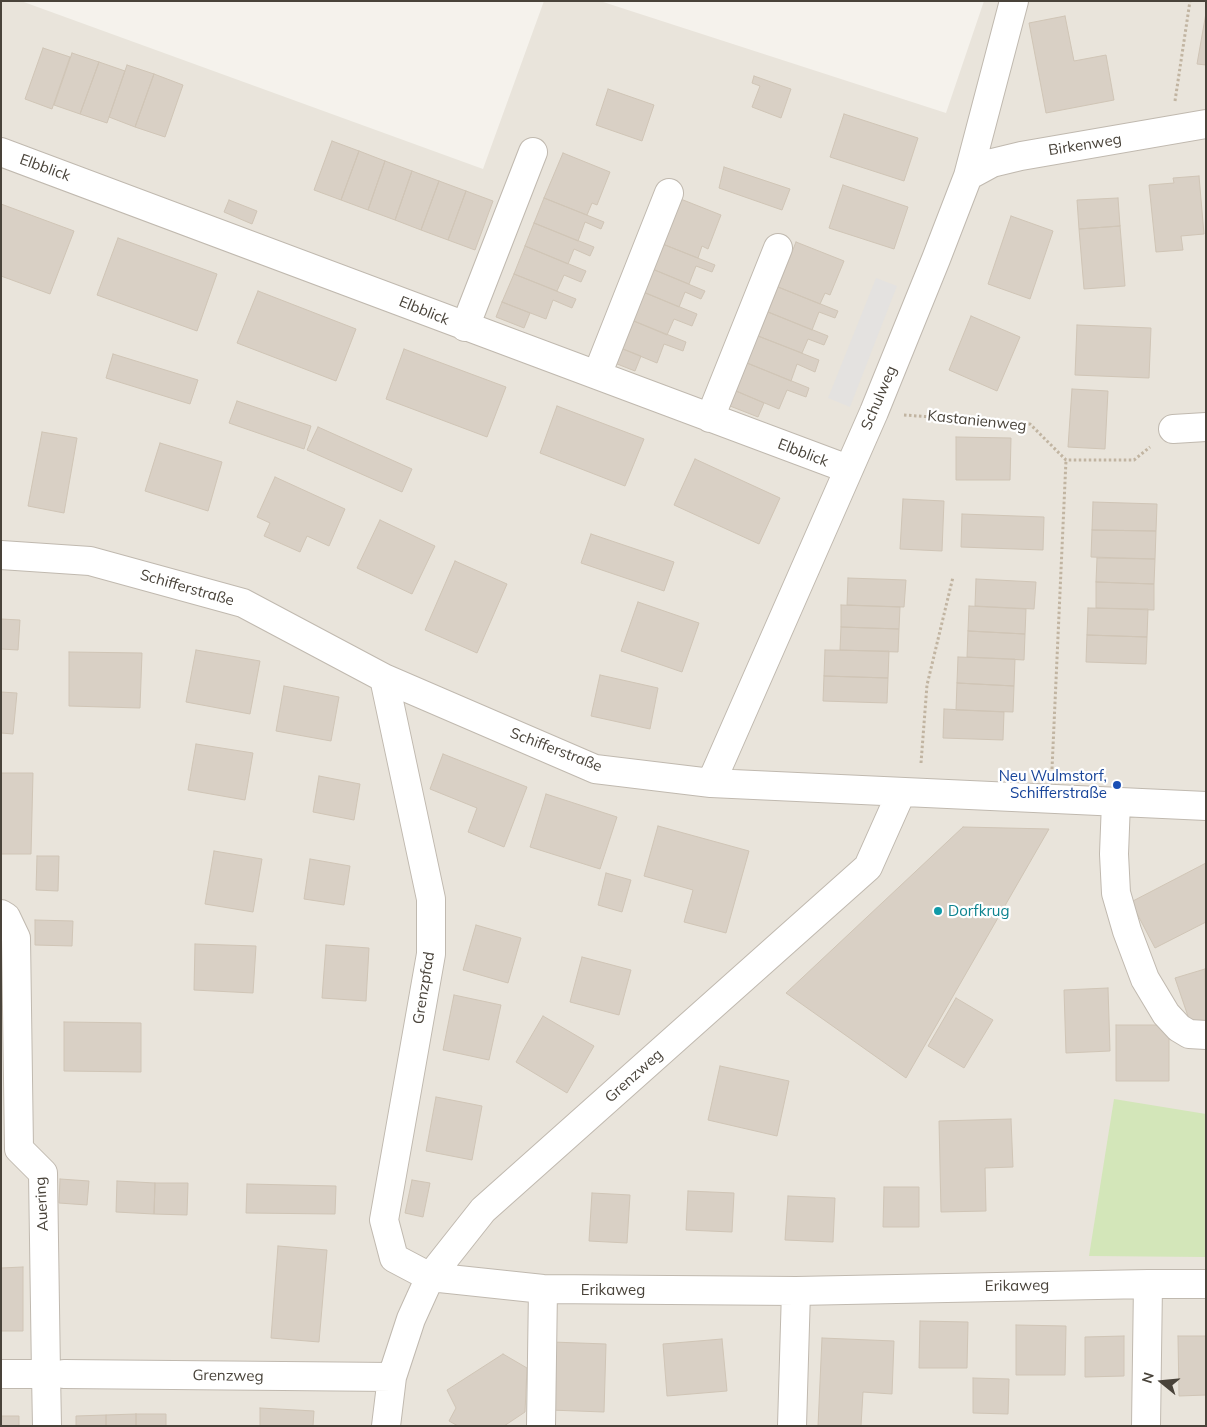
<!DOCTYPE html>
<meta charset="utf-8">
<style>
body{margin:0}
#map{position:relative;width:1207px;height:1427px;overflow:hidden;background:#f5f2ec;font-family:Mulish,sans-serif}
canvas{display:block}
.frame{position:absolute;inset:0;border:2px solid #49433a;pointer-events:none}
.north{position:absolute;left:1137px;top:1357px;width:50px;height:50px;-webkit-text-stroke:4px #fff;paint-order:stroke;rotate:287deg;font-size:14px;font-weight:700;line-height:20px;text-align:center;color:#49433a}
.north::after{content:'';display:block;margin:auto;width:18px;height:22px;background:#49433a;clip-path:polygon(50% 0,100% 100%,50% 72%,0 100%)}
</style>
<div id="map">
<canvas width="1207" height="1427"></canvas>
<div class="frame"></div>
<div class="north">N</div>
</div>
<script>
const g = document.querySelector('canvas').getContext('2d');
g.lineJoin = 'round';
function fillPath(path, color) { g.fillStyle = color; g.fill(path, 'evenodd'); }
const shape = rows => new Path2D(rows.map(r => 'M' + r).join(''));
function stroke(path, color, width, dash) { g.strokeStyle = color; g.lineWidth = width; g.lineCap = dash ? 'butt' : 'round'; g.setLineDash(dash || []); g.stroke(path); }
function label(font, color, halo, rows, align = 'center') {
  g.font = font + ' Mulish,sans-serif'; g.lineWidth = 4.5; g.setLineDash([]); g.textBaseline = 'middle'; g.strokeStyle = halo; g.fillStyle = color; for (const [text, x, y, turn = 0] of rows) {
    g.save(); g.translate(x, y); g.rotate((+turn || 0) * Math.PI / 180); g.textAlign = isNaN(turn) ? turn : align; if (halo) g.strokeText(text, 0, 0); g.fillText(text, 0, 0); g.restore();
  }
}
fillPath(shape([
 [1,1,21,1,483,169,544,1,600,1,946,113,984,1,1206,1,1206,1426,1,1426]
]), '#e9e4db');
fillPath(shape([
 [1114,1099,1206,1114,1206,1257,1089,1256]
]), '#d3e6b9');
fillPath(shape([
 [876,278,897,286,850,407,828,398]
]), '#e4e2e0');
const building = shape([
 [1206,13,1206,65,1197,64,1206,13],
 [1065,16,1074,61,1106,55,1114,100,1046,113,1029,23,1065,16],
 [43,48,70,57,52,109,25,99,43,48],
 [72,53,99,62,80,114,54,105,72,53],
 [99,62,125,71,107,123,80,114,99,62],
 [127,65,154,74,135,127,109,117,127,65],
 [154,74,183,85,165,137,135,127,154,74],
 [754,76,791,89,781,118,752,107,760,86,752,83,754,76],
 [608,89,654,105,642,141,596,125,608,89],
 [844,114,918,138,904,181,830,157,844,114],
 [332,141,359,151,341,200,314,190,332,141],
 [359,151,385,161,368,210,341,200,359,151],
 [563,153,610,172,597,205,592,203,587,215,544,198,563,153],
 [385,161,412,171,395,220,368,210,385,161],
 [724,167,790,189,782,210,719,188,724,167],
 [412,171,439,181,421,230,395,220,412,171],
 [1199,176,1204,234,1181,236,1183,250,1156,252,1149,185,1174,183,1173,178,1199,176],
 [439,181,466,191,448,240,421,230,439,181],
 [843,185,908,207,894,249,829,228,843,185],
 [466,191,493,201,475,250,448,240,466,191],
 [673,196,721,215,708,249,702,246,698,258,655,241,673,196],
 [544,198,604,222,601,229,585,222,578,241,534,223,544,198],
 [1118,198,1120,226,1079,229,1077,200,1118,198],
 [229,200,257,211,252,224,224,212,229,200],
 [1,204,74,231,50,294,1,276,1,204],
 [1011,216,1053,231,1030,299,988,284,1011,216],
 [534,223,594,247,590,256,574,249,568,264,525,246,534,223],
 [1120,226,1125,286,1084,289,1079,229,1120,226],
 [118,238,217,274,197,331,97,295,118,238],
 [655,241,715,265,712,272,696,266,689,284,645,266,655,241],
 [796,242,844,261,830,295,825,293,820,304,778,287,796,242],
 [525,246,586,271,581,282,564,275,557,291,514,274,525,246],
 [645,266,705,291,701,299,685,292,679,307,636,289,645,266],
 [514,274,576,299,572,308,553,300,546,319,502,302,514,274],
 [778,287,838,311,835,318,819,312,812,330,768,312,778,287],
 [636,289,697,314,692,326,674,319,667,335,624,317,636,289],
 [258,291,356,329,336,381,237,343,258,291],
 [502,302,530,313,524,328,496,317,502,302],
 [768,312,828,336,824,345,808,339,802,353,758,336,768,312],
 [971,316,1020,337,997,391,949,370,971,316],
 [624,317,686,342,683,351,664,344,657,363,613,345,624,317],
 [1077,325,1151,328,1149,378,1075,375,1077,325],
 [758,336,819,360,815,372,797,364,791,381,747,363,758,336],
 [613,345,641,356,635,371,607,360,613,345],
 [404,349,506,387,487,437,386,399,404,349],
 [113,354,198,380,190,404,106,378,113,354],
 [747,363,809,388,806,397,787,390,779,409,736,391,747,363],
 [1072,389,1108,391,1105,449,1068,447,1072,389],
 [736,391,764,403,758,417,730,406,736,391],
 [237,401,311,426,304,449,229,423,237,401],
 [557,406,644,439,625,486,540,453,557,406],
 [318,427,412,469,402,492,307,450,318,427],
 [42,432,77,438,64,513,28,506,42,432],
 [956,437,1011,438,1010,480,956,480,956,437],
 [160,443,222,462,208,511,145,491,160,443],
 [695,459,780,498,759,544,674,505,695,459],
 [275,477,345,509,329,546,307,536,300,552,264,536,270,523,257,517,275,477],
 [903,499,944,501,942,551,900,549,903,499],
 [1093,502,1157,504,1156,531,1092,530,1093,502],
 [962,514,1044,517,1043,550,961,547,962,514],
 [380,520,435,546,412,594,357,568,380,520],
 [1092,530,1156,531,1155,559,1091,557,1092,530],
 [591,534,674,562,664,591,581,563,591,534],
 [1097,558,1155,559,1154,584,1096,582,1097,558],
 [455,561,507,584,477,653,425,630,455,561],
 [848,578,906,580,904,607,847,605,848,578],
 [976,579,1036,582,1034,609,975,606,976,579],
 [1096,582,1154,584,1154,610,1096,608,1096,582],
 [638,602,699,623,682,672,621,651,638,602],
 [841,605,900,607,899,629,841,627,841,605],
 [969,606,1026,609,1025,634,968,631,969,606],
 [1088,608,1148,609,1147,637,1087,635,1088,608],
 [1,619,20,620,18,650,1,649,1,619],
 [841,627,899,629,898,652,840,650,841,627],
 [968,631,1025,634,1024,660,967,657,968,631],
 [1087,635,1147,637,1146,664,1086,662,1087,635],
 [196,650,260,661,250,714,186,702,196,650],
 [825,650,889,651,888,678,824,676,825,650],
 [69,652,142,653,140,708,69,706,69,652],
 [958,657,1015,659,1014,686,957,683,958,657],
 [600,675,658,688,650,729,591,716,600,675],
 [824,676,888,678,887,703,823,701,824,676],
 [957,683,1014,686,1013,712,956,710,957,683],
 [284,686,339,697,331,741,276,731,284,686],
 [1,692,17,693,13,734,1,733,1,692],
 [944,709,1004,712,1003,740,943,738,944,709],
 [196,744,253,753,245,800,188,790,196,744],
 [443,754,527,787,504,847,468,832,477,808,430,789,443,754],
 [1,773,33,773,31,854,1,854,1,773],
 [319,776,360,784,354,820,313,812,319,776],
 [546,794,617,817,600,869,530,847,546,794],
 [658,826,749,851,726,933,684,922,693,890,644,876,658,826],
 [963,827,1049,829,906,1078,786,993,963,827],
 [214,851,262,859,253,912,205,904,214,851],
 [37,856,59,856,58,891,36,890,37,856],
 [310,859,350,866,344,905,304,899,310,859],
 [1206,863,1206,922,1155,948,1131,902,1206,863],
 [606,873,631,880,622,912,598,905,606,873],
 [35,920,73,921,72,946,35,945,35,920],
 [476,925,521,938,508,983,463,970,476,925],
 [195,944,256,946,253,993,194,990,195,944],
 [326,945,369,948,366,1001,322,998,326,945],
 [582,957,631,970,619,1015,570,1002,582,957],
 [1205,969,1206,1024,1192,1028,1175,978,1205,969],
 [1108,988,1110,1051,1066,1053,1064,990,1108,988],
 [454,995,501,1005,489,1060,443,1050,454,995],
 [956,998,993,1020,964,1068,928,1046,956,998],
 [543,1016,594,1046,567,1093,516,1062,543,1016],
 [64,1022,141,1023,141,1072,64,1071,64,1022],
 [1116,1025,1169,1025,1169,1081,1116,1081,1116,1025],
 [720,1066,789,1081,777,1136,708,1120,720,1066],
 [436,1097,482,1106,472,1160,426,1151,436,1097],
 [1011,1119,1013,1167,985,1168,986,1211,941,1212,939,1121,1011,1119],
 [60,1179,89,1181,87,1205,59,1203,60,1179],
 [412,1180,430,1183,423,1217,405,1213,412,1180],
 [117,1181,155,1183,154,1214,116,1212,117,1181],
 [155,1183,188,1183,187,1215,154,1214,155,1183],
 [247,1184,336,1186,335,1214,246,1213,247,1184],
 [884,1187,919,1187,919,1227,883,1227,884,1187],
 [688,1191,734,1193,732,1232,686,1230,688,1191],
 [592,1193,630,1195,627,1243,589,1241,592,1193],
 [788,1196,835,1198,833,1242,785,1240,788,1196],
 [278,1246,327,1250,319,1342,271,1338,278,1246],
 [23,1267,23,1331,1,1331,1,1268,23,1267],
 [920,1321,968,1322,967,1368,919,1368,920,1321],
 [1016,1325,1066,1326,1065,1375,1016,1375,1016,1325],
 [1124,1336,1124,1376,1085,1377,1085,1337,1124,1336],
 [1178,1336,1206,1336,1206,1395,1179,1396,1178,1336],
 [822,1338,894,1341,892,1394,863,1392,861,1426,818,1426,822,1338],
 [722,1339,727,1391,667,1396,663,1344,722,1339],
 [552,1342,606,1344,604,1412,550,1410,552,1342],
 [503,1354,527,1368,525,1412,504,1426,458,1426,449,1421,456,1408,447,1390,503,1354],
 [973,1378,1009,1379,1008,1414,973,1413,973,1378],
 [260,1408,314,1411,313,1426,260,1426,260,1408],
 [136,1414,136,1426,106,1426,106,1415,136,1414],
 [136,1414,166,1414,166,1426,136,1426,136,1414],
 [106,1415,106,1426,76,1426,76,1416,106,1415],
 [1,1416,19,1416,19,1426,1,1426,1,1416]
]);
fillPath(building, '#d9d0c5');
stroke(building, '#d0c5b6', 1);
const minor = shape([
 [1,152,848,469],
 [968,176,992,163,1021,156,1206,124],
 [465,327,533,152],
 [597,375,669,193],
 [710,418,778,248],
 [1173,429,1206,427],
 [1,555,90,561,243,603,384,678,595,769,711,783,1206,806],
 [384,678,431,899,431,954,384,1220,394,1258,430,1277,543,1289,796,1291,1148,1284,1206,1284],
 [711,783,874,412,936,259,968,176,1014,1],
 [1116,802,1114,854,1116,893,1127,931,1145,979,1166,1014,1179,1028,1189,1034,1206,1035],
 [1,914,6,917,16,938,19,1149,43,1173,46,1374,1,1374],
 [46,1374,47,1426],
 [64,1374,392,1377],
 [386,1426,392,1377,411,1319,430,1277,483,1210,868,867,901,793],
 [541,1426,543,1289],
 [792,1426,796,1291],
 [1146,1426,1148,1284]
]);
stroke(minor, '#c0b9af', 30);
stroke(shape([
 [1175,101,1190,1],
 [904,415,1030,424,1066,460,1134,460,1150,447],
 [921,763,927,685,953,577],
 [1052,769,1066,460]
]), '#c1b4a1', 3, [2.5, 2.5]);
stroke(minor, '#fff', 28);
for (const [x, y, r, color] of [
 [1117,785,5,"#1a4fb4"],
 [938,911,5,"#0f9aa8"]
]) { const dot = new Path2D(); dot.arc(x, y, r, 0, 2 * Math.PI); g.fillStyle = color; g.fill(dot); stroke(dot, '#fff', 2); }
label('15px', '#49433a', '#fff', [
 ["Birkenweg",1085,145,-9],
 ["Elbblick",45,168,20],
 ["Elbblick",424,311,22],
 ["Schulweg",879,398,-67],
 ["Kastanienweg",977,421,6],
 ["Elbblick",803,453,21],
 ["Schifferstraße",187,588,16],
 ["Schifferstraße",556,750,21],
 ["Grenzpfad",424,988,-81],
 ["Grenzweg",634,1076,-42],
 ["Auering",42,1204,-93],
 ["Erikaweg",1017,1286,-1],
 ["Erikaweg",613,1290],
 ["Grenzweg",228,1376,1]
]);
label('15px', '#164399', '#fff', [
 ["Neu Wulmstorf,",1107,776],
 ["Schifferstraße",1107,793]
], 'right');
label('15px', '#0d838f', '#fff', [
 ["Dorfkrug",948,911]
], 'left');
</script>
